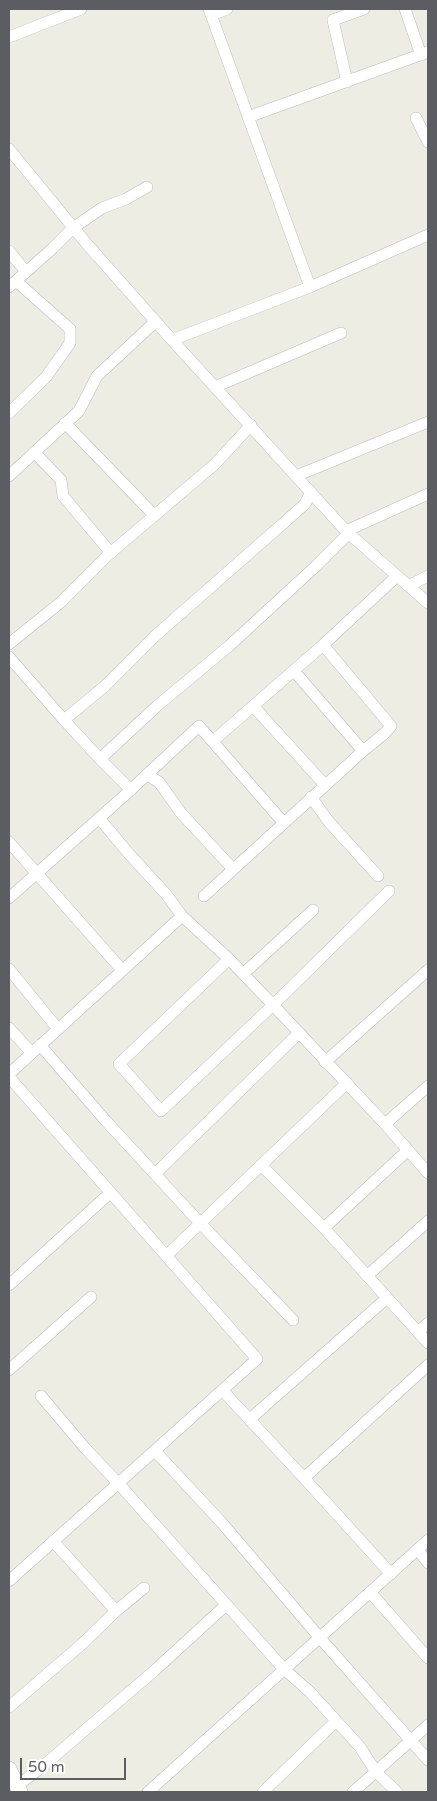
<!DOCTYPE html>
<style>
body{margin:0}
#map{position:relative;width:437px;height:1801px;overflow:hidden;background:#edede3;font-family:"Varela Round",sans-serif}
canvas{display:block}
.frame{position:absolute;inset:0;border:10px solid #5b5d63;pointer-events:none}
.scale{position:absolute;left:20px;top:1758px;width:106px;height:22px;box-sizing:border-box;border:2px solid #5b5d63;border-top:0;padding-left:6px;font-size:15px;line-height:18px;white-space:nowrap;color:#5b5d63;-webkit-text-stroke:4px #fff;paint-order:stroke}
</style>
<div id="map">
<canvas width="437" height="1801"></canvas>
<div class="frame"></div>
<div class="scale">50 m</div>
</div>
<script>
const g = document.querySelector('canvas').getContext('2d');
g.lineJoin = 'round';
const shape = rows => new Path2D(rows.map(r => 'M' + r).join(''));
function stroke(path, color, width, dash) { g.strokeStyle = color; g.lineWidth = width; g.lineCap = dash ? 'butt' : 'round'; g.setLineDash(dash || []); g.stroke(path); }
const street = shape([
 [209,9,310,287],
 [405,9,421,55],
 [211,15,227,9],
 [9,37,81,9],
 [347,82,333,20,364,9],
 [248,117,428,52],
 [416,118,428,142],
 [9,149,86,243,172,340,346,531,428,603],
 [9,251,26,272],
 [9,287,53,248,73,228,102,208,126,199,147,187],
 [172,340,310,287,428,235],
 [215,387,341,333],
 [9,413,46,377,70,343,70,329,16,281],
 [65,423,154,515],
 [34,452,61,480,63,496,111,553],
 [9,476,79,411,97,376,155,322],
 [296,476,428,422],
 [346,531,428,494],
 [408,586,428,576],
 [9,644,61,602,108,555,215,464,251,425],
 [9,657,64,720],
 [294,671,363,751],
 [253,706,325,785],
 [213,741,323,645,397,576],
 [100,759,64,720,105,686,155,636,270,535,305,504,311,492],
 [147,775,159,782,181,813,233,869],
 [131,790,100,759,157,706,229,646,316,566,349,533],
 [311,797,329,822,378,876],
 [99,818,130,855,166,894,182,916,229,959,273,1005,385,1124,428,1173],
 [9,842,122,970],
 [204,896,363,751,385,733,391,726,323,645],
 [9,898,124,796,199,726,283,822],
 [229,959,119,1064,161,1111,273,1005,389,891],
 [9,969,58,1029],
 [243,974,313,910],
 [9,1028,32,1053],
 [40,1045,106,1121,200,1223,293,1320],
 [325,1062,428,970],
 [9,1074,182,916],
 [9,1077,257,1359,9,1581],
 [385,1124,428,1086],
 [261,1165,324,1228,428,1343],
 [155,1174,299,1033],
 [324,1228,408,1150],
 [166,1256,347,1083],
 [367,1276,428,1221],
 [9,1285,110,1193],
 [418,1332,428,1323],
 [9,1370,91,1297],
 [222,1390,304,1478,391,1574],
 [41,1396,85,1448,118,1483,266,1649,284,1669,310,1692,360,1747,376,1772,397,1792],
 [250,1419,387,1298],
 [155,1451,222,1523,320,1638,428,1760],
 [304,1478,428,1365],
 [418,1550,428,1563],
 [370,1592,428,1658],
 [116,1611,144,1588],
 [9,1707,82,1644,116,1611,53,1541],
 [17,1786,43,1766,154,1671,226,1605],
 [148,1792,428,1540],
 [263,1792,336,1721],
 [353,1792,428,1725]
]);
const secondary = shape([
 [9,1769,20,1792]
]);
stroke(street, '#babbc1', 12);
stroke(secondary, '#b8bac0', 16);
stroke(street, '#fff', 11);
stroke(secondary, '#fff', 15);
</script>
